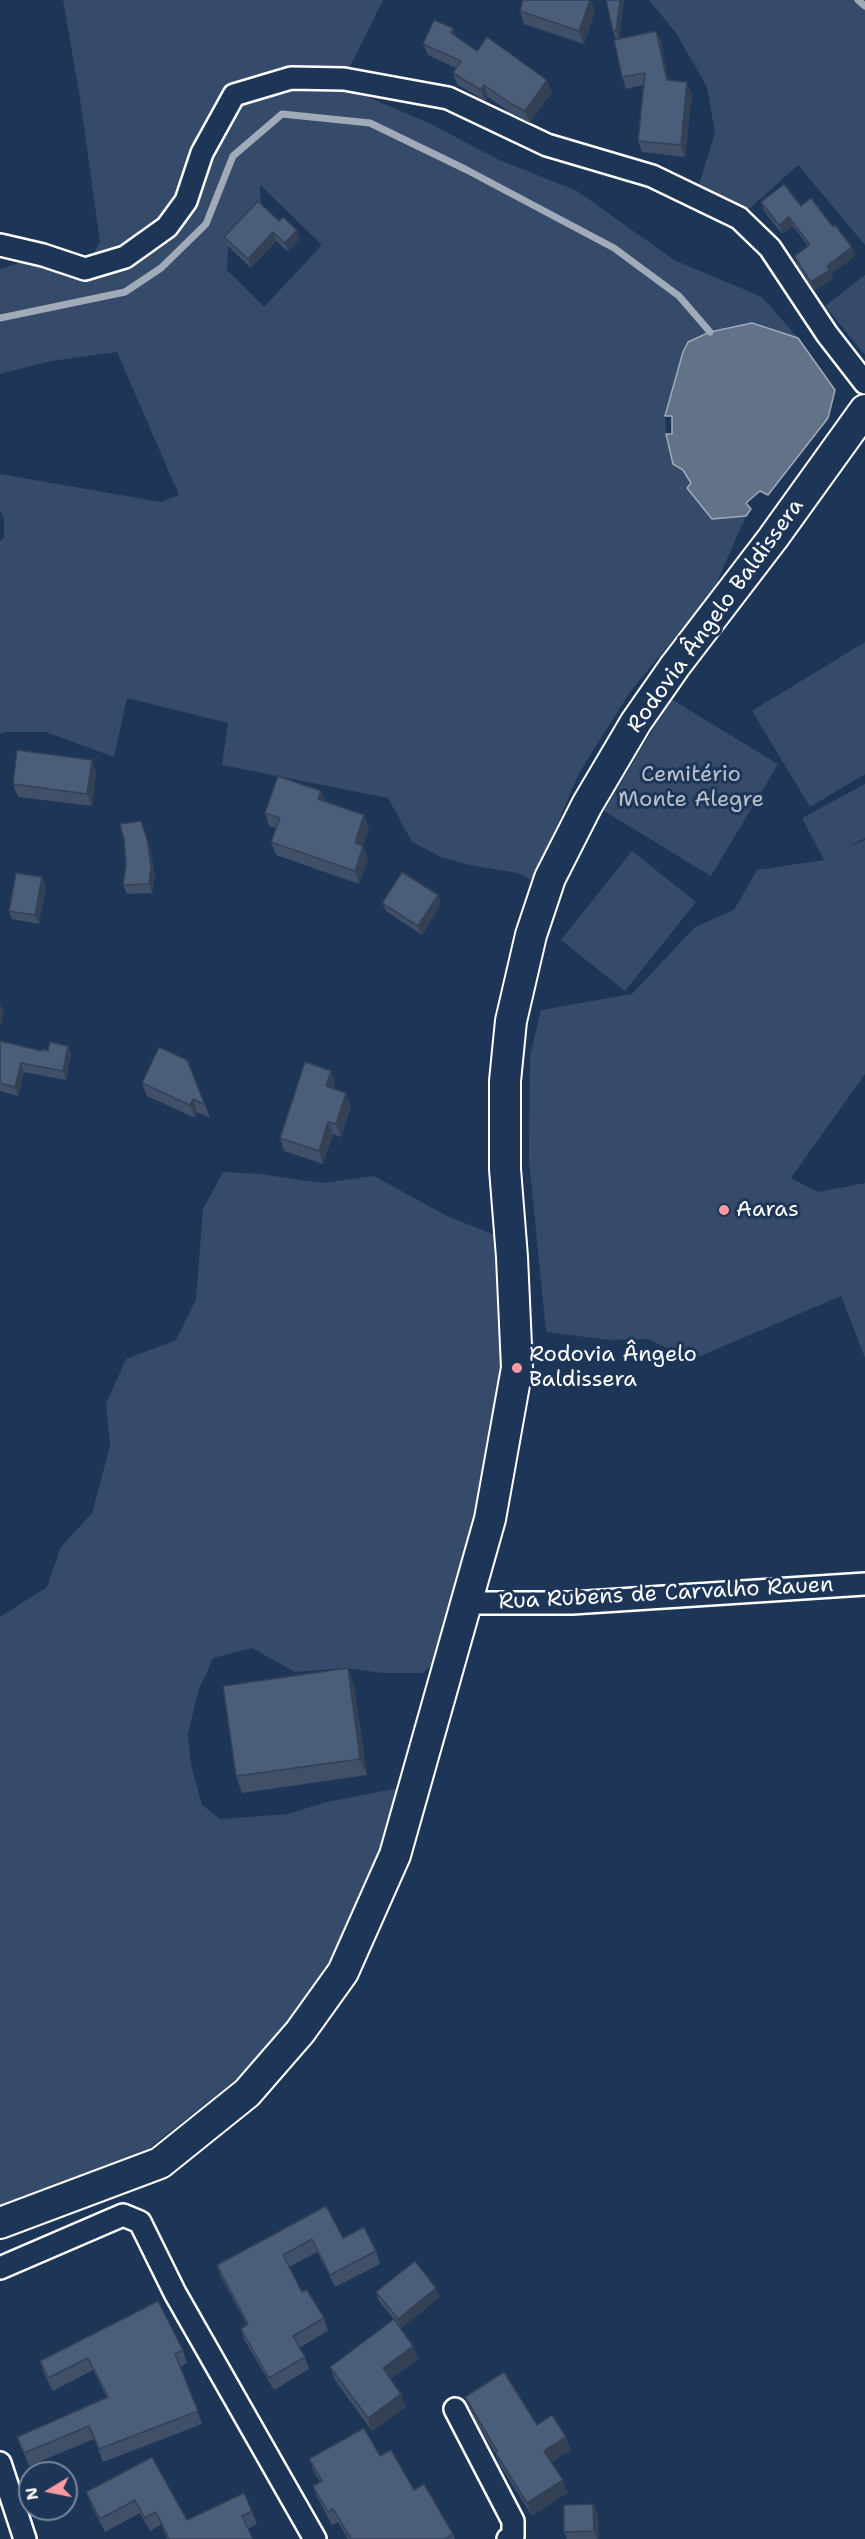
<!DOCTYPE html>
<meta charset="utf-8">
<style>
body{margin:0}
#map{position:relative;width:865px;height:2539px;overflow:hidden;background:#1d3557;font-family:"Shantell Sans",sans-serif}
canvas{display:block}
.north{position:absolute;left:18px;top:2461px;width:60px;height:60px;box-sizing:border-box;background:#1d3557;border:2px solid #77869a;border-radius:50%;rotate:260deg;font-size:16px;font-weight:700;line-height:24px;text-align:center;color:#fff}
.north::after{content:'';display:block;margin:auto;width:21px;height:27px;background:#ff9aa2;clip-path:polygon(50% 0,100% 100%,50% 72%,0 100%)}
</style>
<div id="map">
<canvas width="865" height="2539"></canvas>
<div class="north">N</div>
</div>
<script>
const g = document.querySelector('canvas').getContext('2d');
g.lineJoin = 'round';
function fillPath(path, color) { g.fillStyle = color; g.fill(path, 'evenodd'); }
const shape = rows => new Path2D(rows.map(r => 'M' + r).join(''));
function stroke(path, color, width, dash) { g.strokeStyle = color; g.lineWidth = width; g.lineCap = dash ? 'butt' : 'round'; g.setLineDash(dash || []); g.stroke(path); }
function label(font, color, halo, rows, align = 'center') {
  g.font = font + ' "Shantell Sans",sans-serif'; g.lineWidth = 6; g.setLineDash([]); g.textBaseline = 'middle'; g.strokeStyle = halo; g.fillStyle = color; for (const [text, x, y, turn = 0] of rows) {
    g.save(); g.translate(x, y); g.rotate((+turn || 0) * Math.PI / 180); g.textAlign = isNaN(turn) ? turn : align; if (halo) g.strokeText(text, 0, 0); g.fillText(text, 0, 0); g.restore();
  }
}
fillPath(shape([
 [63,0,383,0,344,79,343,90,352,90,431,124,497,159,577,191,674,260,762,297,798,338,752,323,710,332,688,342,683,352,665,416,666,434,673,464,683,470,712,519,746,516,713,591,630,692,579,773,533,881,518,873,475,866,443,858,412,842,388,798,222,765,228,723,127,698,114,757,46,732,7,732,0,734,0,541,4,538,4,520,0,509,0,474,161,502,179,495,117,352,51,361,0,374,0,269,43,255,85,269,100,242,80,98],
 [260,185,322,245,264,307,227,270,228,246,261,210],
 [649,0,865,0,865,245,798,165,739,218,695,197,715,133,707,87,676,33],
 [865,275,865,355,825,306],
 [865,642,865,774,810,807,752,711],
 [671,699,778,764,711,876,604,811],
 [865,784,865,838,844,849,865,840,865,1074,791,1178,818,1192,865,1183,865,1358,841,1296,691,1360,648,1339,609,1340,546,1332,529,1160,530,1056,541,1010,632,994,695,927,734,910,757,870,824,860,802,818],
 [632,851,696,902,625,991,561,940],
 [223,1172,260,1174,322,1183,374,1176,447,1216,495,1235,499,1254,501,1369,473,1539,435,1662,423,1673,382,1673,345,1668,295,1672,252,1648,213,1658,198,1692,188,1734,191,1765,202,1805,220,1819,288,1814,327,1802,399,1788,396,1809,331,1964,289,2022,234,2081,148,2149,0,2206,0,1617,47,1587,61,1547,92,1513,110,1446,106,1404,126,1359,176,1340,196,1299,203,1209]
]), '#364b69');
const water = shape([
 [752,323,798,338,835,390,828,418,768,495,760,491,746,503,751,509,746,516,712,519,687,488,691,483,683,470,673,464,666,434,672,434,672,416,665,416,683,352,688,342,710,332,752,323]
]);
fillPath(water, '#617289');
stroke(water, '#a0aab8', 1.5);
stroke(shape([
 [858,0,865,6],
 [0,318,125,292,161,268,206,224,233,156,282,114,370,123,465,169,614,248,679,296,710,332]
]), '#a0aab8', 7);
const street = shape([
 [0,245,43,255,85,269,125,257,167,227,186,201,202,153,234,95,291,78,344,79,448,98,547,145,652,176,739,218,770,248,827,334,865,383],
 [468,1603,572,1603,865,1584],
 [0,2268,123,2215,140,2222,175,2293,315,2539],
 [455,2409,513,2521,513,2536,508,2539],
 [0,2463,25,2539]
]);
const secondary = shape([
 [0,2223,160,2163,247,2093,300,2032,343,1972,395,1855,490,1519,517,1368,512,1257,505,1169,505,1081,511,1021,531,935,550,878,587,805,636,722,675,666,773,538,865,410]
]);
stroke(street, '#fff', 26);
stroke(secondary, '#fff', 34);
stroke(street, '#1d3557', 21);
stroke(secondary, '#1d3557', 30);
fillPath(shape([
 [606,0,624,0,619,39,656,31,661,42,668,80,692,94,685,157,642,152,638,141,643,85,626,89,622,77,616,39,613,31],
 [520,11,595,11,584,44,524,24],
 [453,28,456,37,477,51,552,92,530,123,514,115,488,97,485,101,457,84,453,73,456,68,428,55,423,44],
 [761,202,801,206,855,256,831,274,833,279,814,291,797,265,794,256,808,246,793,226,782,234,764,211],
 [279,221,300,239,288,252,276,241,251,268,228,246,224,237],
 [92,760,96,773,92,806,18,797,13,784],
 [321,791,325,801,369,828,363,846,368,859,359,884,276,855,271,842,276,828,269,826,265,813],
 [141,821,150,848,155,876,152,893,127,894,123,885],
 [42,877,46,886,39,924,12,919,9,911],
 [382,903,441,904,422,935,386,911],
 [0,1041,42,1051,48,1051,68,1046,71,1054,66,1080,24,1072,18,1096,0,1091],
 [159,1047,205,1105,210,1118,197,1112,195,1118,147,1096,142,1083],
 [335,1084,334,1089,351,1106,341,1137,333,1134,323,1164,284,1151,280,1138],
 [354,1685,367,1775,242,1793,236,1776],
 [326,2206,343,2238,376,2251,380,2264,335,2287,317,2252,289,2267,302,2292,324,2318,328,2331,299,2348,305,2357,309,2369,274,2390,245,2341,241,2329,247,2325,221,2277,217,2265],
 [376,2292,440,2297,401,2328,379,2301],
 [413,2346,418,2359,390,2379,406,2407,372,2431,335,2380,330,2367],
 [183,2350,187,2363,180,2367,202,2424,103,2462,94,2439,29,2466,17,2437,107,2398,93,2370,53,2391,44,2374,40,2361],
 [465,2397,566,2437,571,2450,552,2462,563,2480,567,2493,532,2516,500,2465,496,2455,470,2410],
 [380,2456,414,2490,453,2534,455,2539,348,2539,338,2522,332,2525,318,2499,313,2486,320,2482,314,2472,309,2459],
 [152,2457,187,2520,252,2511,257,2524,248,2529,253,2539,167,2539,161,2525,150,2531,140,2513,105,2532,91,2505,86,2492],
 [593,2504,598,2517,599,2539,567,2539,564,2532]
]), '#405068');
fillPath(shape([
 [590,0,591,0,595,11,584,44,579,31],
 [620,0,624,0,619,40,616,31],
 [453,28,457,40,451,33],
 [656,31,661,42,671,91,667,80],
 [547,80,552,92,530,123,525,111],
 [687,82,692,94,685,157,681,145],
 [484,85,488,97,485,101,481,90],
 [789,217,793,226,782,234,779,225],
 [297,230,300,239,288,252,285,243],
 [273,232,276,241,251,268,248,259],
 [852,247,855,256,831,274,833,279,814,291,811,282,827,266],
 [92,760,96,773,92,806,87,794],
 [321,791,326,804,318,799],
 [364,815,369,828,360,856,355,843],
 [147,839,150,848,155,876,152,893,149,884],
 [363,846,368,859,359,884,355,871],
 [42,877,46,886,39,924,35,915],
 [438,895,441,904,422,935,418,926],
 [0,1003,4,1013,0,1028],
 [68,1046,71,1054,66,1080,63,1071],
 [21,1063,24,1072,18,1096,15,1087],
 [331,1071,335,1084,330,1099,326,1086],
 [346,1093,351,1106,341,1137,336,1124],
 [193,1099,197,1112,195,1118,190,1105],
 [328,1122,333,1134,323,1164,319,1151],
 [348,1668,354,1685,367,1775,360,1759],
 [436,2288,440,2297,401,2328,398,2319],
 [413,2346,418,2359,387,2381,383,2368],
 [401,2394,406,2407,372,2431,368,2418],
 [566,2437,571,2450,549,2464,544,2451],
 [563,2480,567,2493,532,2516,527,2503],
 [593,2504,598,2517,599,2539,597,2539,594,2531]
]), '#344155');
const building = shape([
 [523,0,590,0,579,31,520,11,523,0],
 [606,0,620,0,616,31,613,31,606,0],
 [434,20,453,28,451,33,477,51,487,37,547,80,525,111,510,103,484,85,481,90,453,73,461,61,423,44,434,20],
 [656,31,667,80,687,82,681,145,638,141,645,73,622,77,614,40,656,31],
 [784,184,801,206,811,198,833,227,835,225,852,247,827,266,830,270,811,282,794,256,810,245,789,217,779,225,761,202,784,184],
 [258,201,279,221,283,217,297,230,285,243,273,232,248,259,224,237,258,201],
 [17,750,92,760,87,794,13,784,17,750],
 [278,776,321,791,318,799,364,815,355,843,363,846,355,871,271,842,280,818,265,813,278,776],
 [141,821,147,839,151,867,149,884,123,885,126,864,124,840,120,824,141,821],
 [402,872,438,895,418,926,382,903,402,872],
 [16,873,42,877,35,915,9,911,16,873],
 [0,1041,42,1051,42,1049,48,1051,50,1042,68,1046,63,1071,21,1063,15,1087,0,1083,0,1041],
 [159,1047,187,1060,205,1105,193,1099,190,1105,142,1083,159,1047],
 [305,1062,331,1071,326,1086,346,1093,336,1124,328,1122,319,1151,280,1138,305,1062],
 [348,1668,360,1759,236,1776,223,1686,348,1668],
 [326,2206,343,2238,364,2227,376,2251,330,2275,312,2239,283,2255,302,2292,307,2290,324,2318,293,2336,305,2357,269,2378,241,2329,248,2324,217,2265,326,2206],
 [415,2261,436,2288,398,2319,376,2292,415,2261],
 [158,2301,183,2350,175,2354,198,2411,99,2449,89,2426,24,2453,17,2437,108,2397,88,2358,48,2378,40,2361,158,2301],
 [394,2319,413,2346,383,2368,401,2394,368,2418,330,2367,394,2319],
 [504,2372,537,2425,552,2415,566,2437,544,2451,563,2480,527,2503,495,2452,497,2451,465,2397,504,2372],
 [364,2428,380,2456,391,2450,414,2490,424,2484,453,2534,445,2539,351,2539,333,2509,328,2512,313,2486,322,2481,309,2459,364,2428],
 [152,2457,187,2520,244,2493,252,2511,242,2516,253,2539,169,2539,156,2512,145,2518,135,2500,100,2519,86,2492,152,2457],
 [593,2504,594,2531,564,2532,564,2505,593,2504]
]);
fillPath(building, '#4a5d79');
stroke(building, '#344155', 1.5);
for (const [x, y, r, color] of [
 [724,1210,6,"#ff9aa2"],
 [517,1368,6,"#ff9aa2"]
]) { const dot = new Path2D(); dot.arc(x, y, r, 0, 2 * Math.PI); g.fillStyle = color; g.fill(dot); stroke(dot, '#1d3557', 2); }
label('22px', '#fff', '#1d3557', [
 ["Rodovia Ângelo Baldissera",716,616,-54],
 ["Rua Rubens de Carvalho Rauen",666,1594,-3]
]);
label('22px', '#b9c0ca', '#1d3557', [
 ["Cemitério",691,775],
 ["Monte Alegre",691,800]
]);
label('22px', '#fff', '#1d3557', [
 ["Aaras",736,1210],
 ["Rodovia Ângelo",529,1355],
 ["Baldissera",529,1380]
], 'left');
</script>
